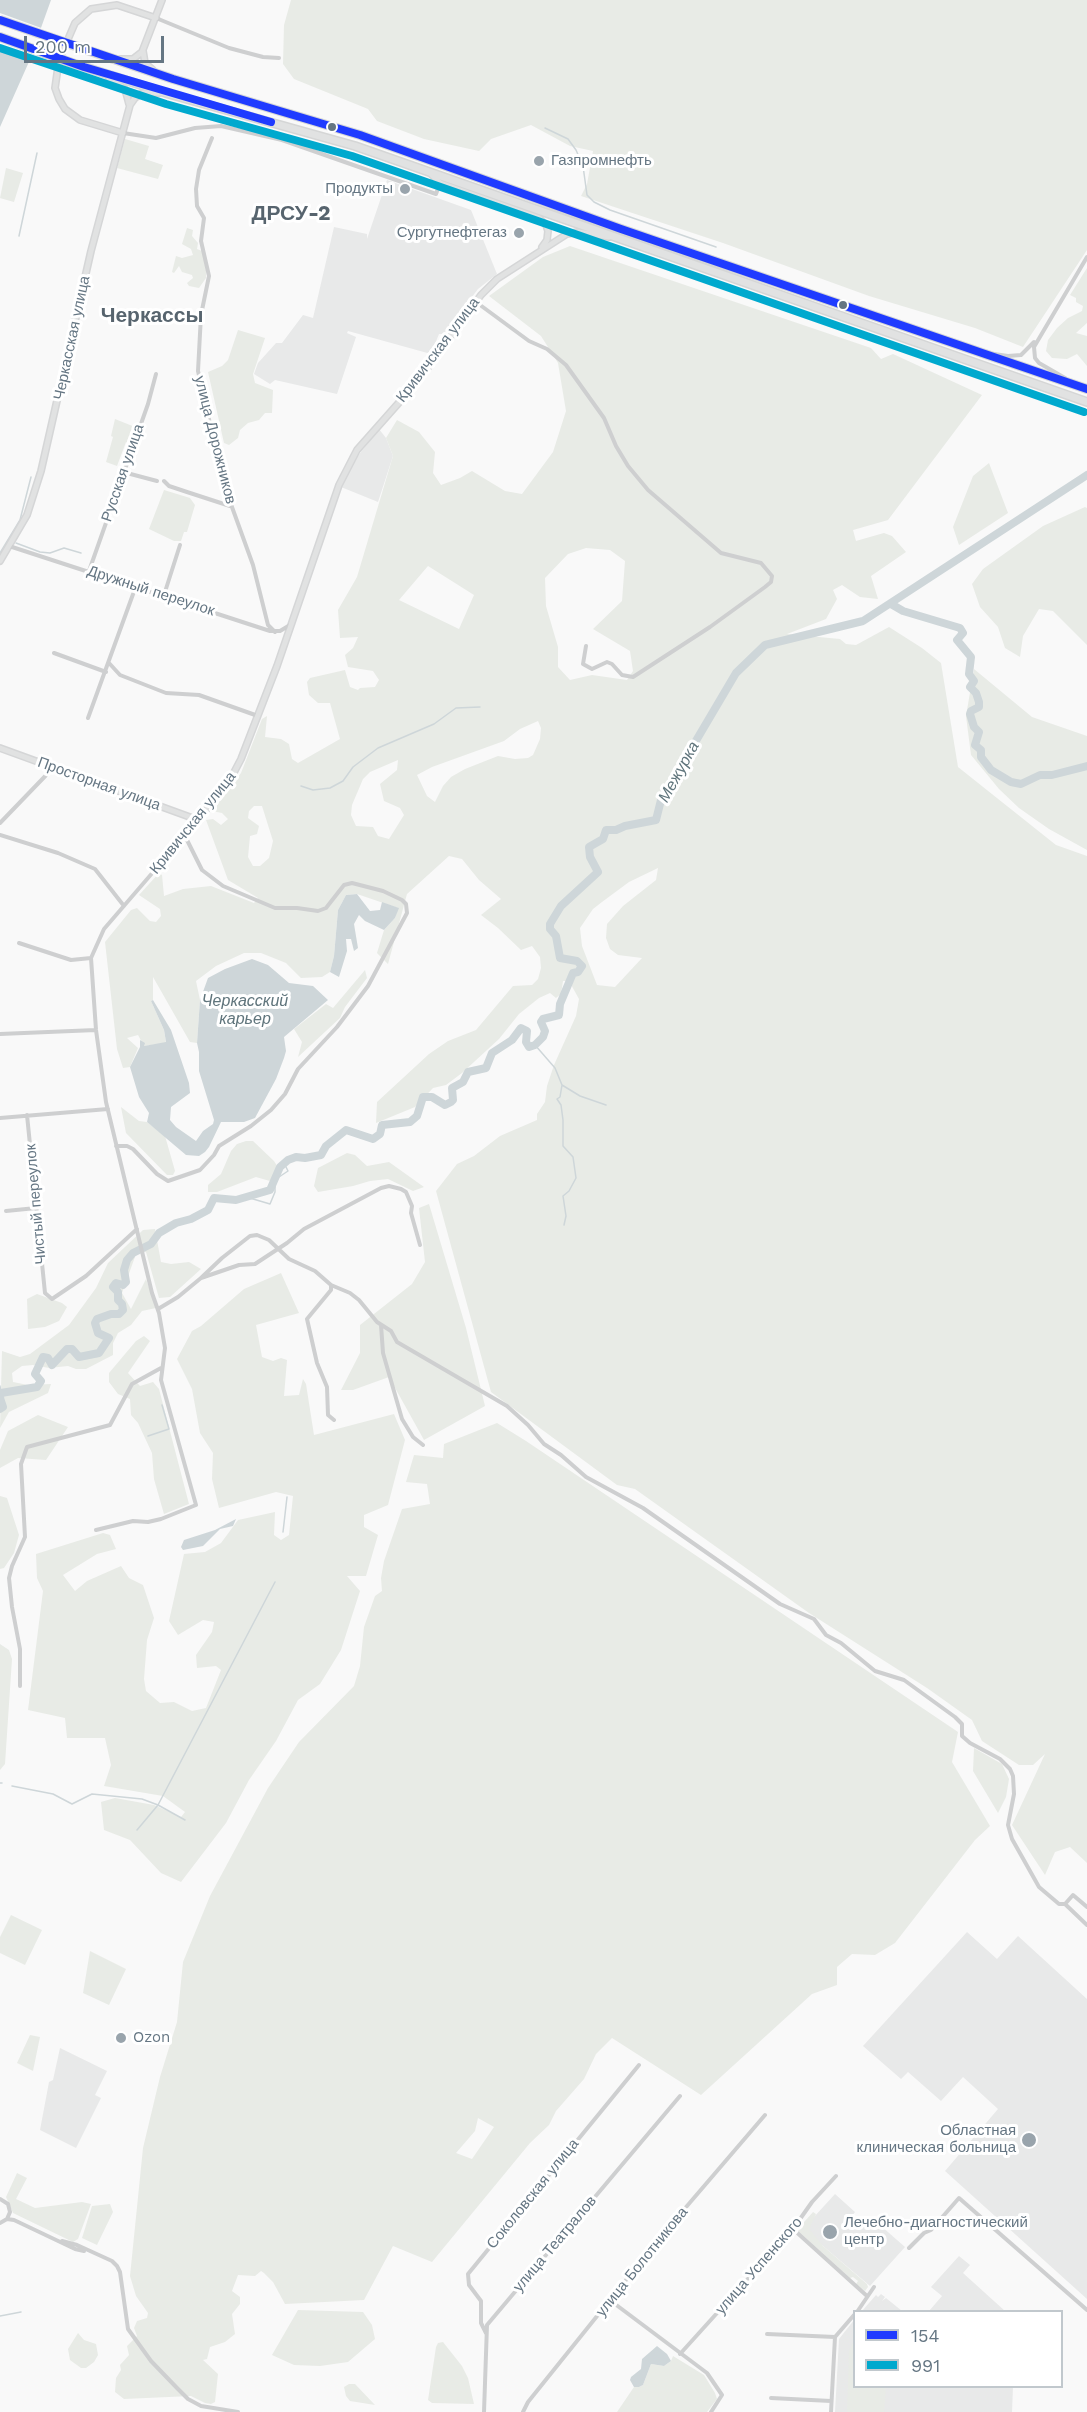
<!DOCTYPE html>
<meta charset="utf-8">
<style>
body{margin:0}
#map{position:relative;width:1087px;height:2412px;overflow:hidden;background:#f9f9f9;font-family:"Work Sans",sans-serif}
canvas{display:block}
.legend{position:absolute;left:853px;top:2310px;width:210px;height:78px;box-sizing:border-box;background:#fff;border:2px solid #c1c8cd;margin:0;padding:8px 10px;list-style:none;font-size:18px;color:#657683}
.legend li{display:flex;align-items:center;gap:12px;height:30px}
.legend b{width:30px;border:2px solid #c1c8cd}
.scale{position:absolute;left:24px;top:36px;width:140px;height:27px;box-sizing:border-box;border:3px solid #657683;border-top:0;padding-left:8px;font-size:18px;line-height:21px;white-space:nowrap;color:#657683;-webkit-text-stroke:4px #fff;paint-order:stroke}
</style>
<div id="map">
<canvas width="1087" height="2412"></canvas>
<ul class="legend">
<li><b style="height:8px;background:#1f3bff"></b>154</li>
<li><b style="height:8px;background:#00a9ce"></b>991</li>
</ul>
<div class="scale">200 m</div>
</div>
<script>
const g = document.querySelector('canvas').getContext('2d');
g.lineJoin = 'round';
function fillPath(path, color) { g.fillStyle = color; g.fill(path, 'evenodd'); }
const shape = rows => new Path2D(rows.map(r => 'M' + r).join(''));
function stroke(path, color, width, dash) { g.strokeStyle = color; g.lineWidth = width; g.lineCap = dash ? 'butt' : 'round'; g.setLineDash(dash || []); g.stroke(path); }
function label(font, color, halo, rows, align = 'center') {
  g.font = font + ' "Work Sans",sans-serif'; g.lineWidth = 6; g.setLineDash([]); g.textBaseline = 'middle'; g.strokeStyle = halo; g.fillStyle = color; for (const [text, x, y, turn = 0] of rows) {
    g.save(); g.translate(x, y); g.rotate((+turn || 0) * Math.PI / 180); g.textAlign = isNaN(turn) ? turn : align; if (halo) g.strokeText(text, 0, 0); g.fillText(text, 0, 0); g.restore();
  }
}
fillPath(shape([
 [387,180,471,210,497,274,478,289,444,334,439,334,431,354,348,331,347,333,356,337,337,394,275,380,270,384,254,374,258,363,276,343,282,343,303,315,313,318,334,227,367,234,367,239],
 [379,429,386,438,393,456,378,502,341,487,357,457],
 [967,1932,997,1959,1018,1936,1087,1999,1087,2299,945,2171,998,2109,963,2077,941,2101,908,2072,901,2079,863,2046],
 [60,2048,107,2071,95,2095,101,2098,76,2148,40,2130,49,2082,53,2080],
 [835,2194,855,2212,849,2220,858,2228,869,2218,872,2218,905,2247,870,2286,803,2229],
 [959,2256,970,2265,963,2273,1005,2311,929,2311,942,2296,931,2287],
 [881,2294,885,2297,882,2301,886,2298,902,2311,862,2311,876,2295,878,2297],
 [854,2320,854,2386,1013,2387,1012,2412,835,2412,839,2339]
]), '#e8e9e9');
fillPath(shape([
 [291,0,1087,0,1087,250,1023,347,975,328,869,296,723,243,581,196,587,184,593,151,570,146,531,125,491,139,479,151,424,139,377,121,368,109,294,79,283,64,284,25],
 [125,139,149,146,145,159,163,165,158,179,117,168],
 [6,168,23,173,14,202,0,198],
 [187,228,193,230,192,236,198,243,197,249,202,251,206,270,206,278,199,288,189,286,187,283,193,278,192,275,182,272,179,266,174,273,172,272,176,256,182,258,193,255,191,249,182,244],
 [570,246,871,348,881,359,893,354,982,395,888,520,853,530,856,541,884,533,892,536,906,552,871,576,878,599,860,597,842,585,833,590,837,599,826,619,787,634,840,639,846,644,856,645,889,627,922,648,941,663,958,767,1056,845,1087,856,1087,1863,1070,1847,1055,1852,1045,1875,1012,1825,1045,1754,1033,1765,1019,1765,982,1741,972,1720,927,1688,809,1613,635,1489,617,1485,491,1392,436,1191,457,1164,474,1156,500,1136,537,1120,537,1114,545,1102,547,1086,554,1065,576,1016,579,999,569,981,563,981,561,994,556,998,550,993,539,998,519,1014,499,1039,462,1073,446,1085,433,1088,415,1107,376,1123,377,1102,429,1054,448,1041,476,1030,513,986,532,985,538,979,541,968,540,957,532,946,521,950,498,928,481,915,501,899,479,880,462,859,449,856,407,894,388,964,377,953,384,930,395,918,398,908,357,894,346,895,338,910,334,956,330,972,322,977,301,978,286,963,261,953,244,953,216,966,196,981,200,1000,197,1043,190,1042,153,977,153,1000,151,1001,164,1030,166,1043,144,1046,138,1035,127,1038,138,1048,130,1067,123,1068,117,1049,105,942,131,910,137,908,150,921,156,922,161,916,160,909,139,895,159,873,162,875,164,896,183,889,211,886,254,903,258,898,228,880,206,820,213,819,221,825,228,819,222,813,212,811,241,773,262,719,267,716,265,737,281,739,289,744,292,759,298,763,340,739,330,703,318,703,309,695,307,682,310,678,345,670,350,687,358,690,360,688,375,687,379,680,373,671,348,667,345,655,353,648,358,637,340,638,338,610,357,577,393,456,386,438,397,420,419,432,435,452,433,473,441,485,460,478,472,471,505,491,522,494,553,452,566,411,558,363,541,336,489,296,543,257],
 [586,548,610,550,625,561,622,601,593,629,630,651,633,671,627,680,592,675,570,680,558,667,558,647,546,606,545,578,568,554],
 [428,566,474,595,459,629,399,600],
 [538,721,541,728,540,739,533,755,528,758,515,759,498,756,465,769,451,777,443,786,435,802,427,796,417,775,432,767,504,741,520,729],
 [398,760,397,770,380,784,384,801,400,808,404,815,389,839,378,836,373,827,356,826,351,815,352,805,363,779,370,772],
 [254,806,262,806,273,841,269,858,260,866,253,866,248,857,250,836,257,834,259,826,248,818,249,811],
 [658,868,656,880,623,906,607,924,606,938,610,949,618,955,642,958,615,987,597,985,582,946,580,928,593,909,602,902,629,882],
 [1087,268,1087,323,1076,333,1087,336,1087,366,1077,354,1067,359,1052,358,1046,351,1048,340,1057,328,1068,318,1082,311,1083,306,1076,302,1076,298,1070,295],
 [238,330,265,338,253,374,255,383,273,390,272,413,265,413,259,420,248,423,240,430,238,438,229,445,224,443,208,372,222,366,228,360],
 [115,419,135,427,128,443,126,442,117,466,106,462,113,437,111,436],
 [989,463,1008,513,959,545,953,527,973,476],
 [164,490,190,498,195,505,187,532,184,532,181,541,174,541,149,529],
 [1085,507,1087,508,1087,645,1053,611,1039,609,1023,636,1020,657,1005,648,998,627,980,607,972,584,983,569,1043,526],
 [974,669,1032,717,1087,736,1087,850,1049,829,1019,808,999,789,971,755,966,716],
 [365,970,367,978,345,1007,340,1018,298,1057,302,1042,294,1029,326,1004,333,1008],
 [121,1107,139,1121,147,1122,165,1136,175,1171,173,1175,167,1175,126,1133],
 [246,1141,253,1141,274,1161,279,1169,270,1181,256,1177,217,1192,208,1192,208,1185,221,1174,231,1151,237,1144],
 [347,1153,355,1155,367,1166,389,1162,424,1187,413,1191,388,1179,370,1181,353,1186,318,1192,314,1186,318,1168],
 [429,1204,466,1328,485,1406,424,1440,389,1377,353,1390,341,1390,360,1353,360,1325,412,1284,425,1262,419,1208],
 [155,1229,161,1262,171,1264,189,1262,201,1269,170,1297,159,1298,146,1252,136,1254,122,1293,131,1309,146,1279,156,1308,142,1311,131,1325,118,1333,113,1343,113,1355,86,1369,76,1369,68,1366,49,1368,33,1365,22,1366,12,1373,13,1382,28,1385,51,1384,48,1393,9,1412,0,1428,2,1351,20,1357,30,1354,69,1325,96,1288,108,1263,143,1230],
 [281,1273,299,1313,256,1325,262,1357,273,1361,281,1358,287,1360,284,1396,299,1395,303,1379,306,1384,314,1435,394,1414,405,1440,388,1505,364,1515,364,1527,378,1535,366,1576,347,1576,360,1591,341,1650,320,1684,298,1700,276,1741,249,1780,226,1823,181,1882,161,1873,130,1840,104,1830,101,1802,115,1798,154,1805,181,1817,185,1812,163,1796,104,1786,111,1765,105,1738,67,1738,65,1718,28,1710,43,1591,37,1578,36,1554,103,1533,110,1535,116,1549,97,1554,63,1575,75,1591,87,1581,121,1566,129,1578,143,1585,154,1618,147,1640,144,1679,146,1691,160,1703,174,1702,192,1711,206,1708,221,1670,216,1666,197,1668,196,1655,212,1632,214,1622,203,1620,178,1635,169,1621,184,1554,205,1552,221,1543,238,1520,275,1512,274,1535,281,1540,289,1535,293,1496,276,1492,219,1508,212,1479,213,1453,200,1433,192,1389,177,1359,192,1331,201,1326,244,1289],
 [37,1294,62,1303,67,1307,59,1321,45,1327,28,1329,27,1299],
 [144,1336,150,1341,128,1373,140,1386,153,1382,159,1389,189,1504,164,1514,154,1479,152,1453,138,1423,131,1415,130,1399,118,1394,109,1382,109,1373,136,1341],
 [38,1415,68,1427,46,1460,18,1458,0,1468,0,1450,8,1431],
 [497,1423,526,1441,958,1732,952,1762,990,1826,975,1840,895,1943,875,1955,852,1954,837,1967,837,1985,812,1994,701,2095,612,2038,596,2054,584,2079,556,2111,549,2125,530,2143,432,2262,393,2246,364,2300,285,2304,273,2282,264,2273,261,2271,255,2276,238,2275,232,2291,240,2297,240,2304,232,2314,235,2334,225,2342,210,2347,207,2359,203,2360,218,2374,215,2402,211,2404,205,2403,191,2396,124,2399,115,2392,116,2378,121,2370,120,2365,129,2355,127,2346,137,2336,134,2328,137,2321,147,2318,148,2313,136,2296,130,2276,143,2148,160,2077,177,2022,183,1962,210,1896,268,1788,299,1742,354,1686,360,1666,364,1627,375,1596,382,1591,381,1578,384,1561,402,1509,430,1504,427,1484,406,1482,414,1455,443,1458,444,1444],
 [478,2118,494,2127,472,2159,456,2153,475,2131],
 [0,1496,7,1498,19,1535,14,1553,4,1568,0,1569],
 [0,1644,9,1650,12,1659,5,1764,0,1770],
 [974,1748,1002,1764,1009,1779,1006,1797,998,1813,973,1771],
 [11,1915,42,1930,25,1965,0,1953,0,1937],
 [90,1951,126,1969,109,2005,83,1993],
 [30,2035,40,2037,33,2071,17,2063],
 [17,2173,27,2178,16,2199,35,2208,82,2202,91,2204,78,2239,73,2242,13,2213,6,2197],
 [110,2204,113,2212,97,2245,82,2238,92,2206],
 [813,2212,816,2214,809,2229,823,2246,867,2284,868,2287,865,2291,856,2284,858,2281,853,2277,850,2278,797,2230],
 [298,2310,363,2312,372,2325,375,2339,348,2362,320,2366,294,2365,272,2355],
 [78,2333,84,2340,96,2344,98,2355,94,2362,86,2368,81,2368,70,2360,68,2349],
 [854,2341,854,2386,886,2387,884,2412,847,2412,849,2351],
 [443,2342,462,2366,468,2378,474,2404,432,2403,428,2400,436,2347,438,2343],
 [673,2356,704,2375,715,2393,717,2399,707,2412,617,2412,634,2387,639,2387,643,2385,651,2364,664,2366,671,2361],
 [349,2384,355,2384,375,2405,350,2401,346,2396,344,2387]
]), '#e8ebe6');
fillPath(shape([
 [0,0,51,0,28,64,0,127],
 [357,894,370,911,380,910,382,902,399,908,395,918,384,930,365,921,359,915,354,924,358,948,354,951,351,939,346,939,347,951,339,977,330,972,334,956,338,910,346,895],
 [252,959,268,965,289,983,313,986,328,1000,284,1037,286,1051,284,1058,276,1079,255,1118,244,1122,221,1122,209,1147,205,1152,199,1156,186,1155,147,1122,149,1113,139,1097,130,1067,140,1047,140,1040,145,1043,144,1046,166,1042,164,1030,151,1001,153,1000,171,1030,189,1083,190,1093,171,1107,170,1120,176,1127,196,1141,203,1131,213,1124,214,1120,199,1071,199,1052,197,1043,200,1000,208,978,225,969],
 [236,1519,233,1526,220,1529,203,1546,183,1550,181,1547,184,1540,215,1530],
 [657,2346,667,2354,671,2361,664,2366,651,2364,643,2385,639,2387,634,2387,630,2380,631,2377,641,2369,642,2359]
]), '#ced6d9');
fillPath(shape([
 [0,13,44,29,34,57,0,45]
]), '#f9f9f9');
stroke(shape([
 [545,128,568,139,576,150,583,166,587,195,594,202,610,210,716,247],
 [19,236,37,153],
 [16,543,40,552,50,553,64,548,81,553],
 [0,553,20,520,31,477],
 [301,786,313,790,330,788,343,781,353,767,378,748,434,724,456,708,480,707],
 [535,1045,555,1068,562,1085,560,1097,557,1099,561,1105,563,1120,563,1146,573,1157,576,1178,569,1191,563,1196,566,1216,564,1225],
 [562,1085,580,1096,606,1105],
 [276,1179,288,1171,284,1163],
 [243,1196,270,1204,275,1192,275,1183],
 [0,1386,1,1393],
 [148,1436,169,1429,162,1405],
 [283,1532,287,1497],
 [0,1783,2,1783],
 [12,1786,53,1794,72,1804,92,1794,142,1799,158,1805,185,1820],
 [137,1830,158,1805,275,1582],
 [0,2316,21,2312]
]), '#ced6d9', 1.5);
stroke(shape([
 [891,604,903,611,960,628,963,633,957,640,971,657,969,674,974,681,970,687,976,693,979,702,979,707,971,711,970,714,974,727,979,732,975,745,981,750,981,757,991,770,1011,782,1021,784,1040,775,1052,775,1087,766],
 [0,1409,3,1407,0,1398,1,1393,37,1387,41,1381,35,1374,43,1357,48,1358,52,1365,67,1349,72,1349,79,1357,99,1353,109,1338,98,1333,95,1323,97,1319,111,1314,119,1314,123,1310,122,1304,118,1300,118,1292,113,1287,116,1283,123,1285,126,1282,124,1270,127,1260,133,1253,151,1244,159,1233,176,1223,191,1219,208,1210,214,1198,236,1200,270,1190,280,1167,288,1160,296,1157,305,1158,321,1155,326,1146,346,1130,373,1139,380,1134,382,1125,410,1122,417,1116,423,1097,432,1097,445,1105,451,1102,453,1100,452,1088,463,1082,468,1072,486,1068,492,1053,512,1040,521,1028,527,1031,526,1042,529,1047,535,1045,543,1037,545,1031,541,1022,543,1019,559,1015,560,1004,573,973,578,972,582,966,577,961,560,958,556,936,550,929,550,924,561,906,598,872,590,857,589,847,603,839,606,830,616,830,625,826,656,820,661,800,736,673,765,645,863,621,1087,475]
]), '#ced6d9', 8);
const secondary = shape([
 [143,51,145,63,153,70],
 [121,59,133,59,142,52,162,0],
 [109,78,125,89,129,104],
 [123,133,80,120,65,109,59,99,55,88,59,60,75,23,91,9,117,5,156,18],
 [431,174,440,183,539,218,546,225,548,231,547,240,542,247],
 [0,561,27,515,41,471,91,251,130,105,135,98,142,93,159,93],
 [0,748,198,820,230,780,241,759,277,666,339,485,357,450,419,380,481,295,497,279,567,234,578,232,609,237]
]);
const highway = shape([
 [0,37,44,53],
 [78,47,173,79,360,135,621,229,1087,389],
 [72,63,169,94,355,146,1087,402]
]);
stroke(secondary, '#d5d6d7', 8);
stroke(highway, '#d5d6d6', 10);
stroke(shape([
 [156,18,229,48,263,57,279,58],
 [123,133,156,138,195,128,221,126,282,140,436,194,440,183],
 [212,138,199,170,196,189,197,206,204,218,201,241,209,276,201,315,198,371,224,485,253,565,268,625,275,632],
 [476,302,529,341,547,349,566,365,604,418,616,446,628,466,648,490,721,553,761,563,772,576,771,582,765,587,710,627,633,677,622,675,612,664,607,662,592,669,583,664,586,646],
 [994,354,1008,356,1021,355,1034,342],
 [1065,378,1039,363,1035,358,1034,347,1087,257],
 [123,472,157,481],
 [164,481,169,486,187,492,230,506],
 [9,546,270,631,280,631,290,625],
 [89,571,148,404,156,374],
 [164,595,180,545],
 [54,653,106,672],
 [109,663,120,675,166,693,199,695,258,716],
 [88,718,136,586],
 [0,823,53,768],
 [0,835,58,853,95,869,124,906],
 [19,943,71,960,91,958],
 [0,1034,96,1030],
 [27,1115,45,1293,52,1299,86,1276,137,1229],
 [0,1118,108,1109],
 [116,1146,127,1146,133,1149,157,1174,168,1181,200,1170,214,1155,219,1146,251,1126,271,1110,285,1094,298,1069,337,1027,368,986,407,913,406,904,402,900,383,891,352,883,344,885,326,908,318,911,297,908,275,908,223,886,202,870,185,836],
 [6,1211,36,1208],
 [201,1278,222,1258,250,1236,257,1235,269,1240,289,1259,315,1271,331,1285,350,1293,359,1300,377,1322,391,1331,397,1342,507,1406,528,1425,544,1444,561,1455,586,1477,643,1508,780,1604,814,1619,826,1635,841,1643,875,1671,904,1680,955,1717,962,1724,962,1736,970,1743,1000,1759,1010,1769,1013,1776,1014,1794,1008,1825,1012,1839,1039,1887,1059,1904,1065,1904],
 [331,1286,331,1290,307,1319,317,1363,327,1387,328,1415,334,1420],
 [158,1309,178,1297,201,1278,239,1265,255,1264,287,1243,304,1229,381,1188,389,1186,401,1189,406,1192,412,1206,411,1213,420,1245],
 [381,1325,383,1353,402,1419,413,1437,423,1445],
 [96,1530,133,1521,148,1522,161,1519,196,1505,161,1380,165,1348,159,1313,152,1293,106,1102,96,1030,91,958,104,929,198,820],
 [20,1686,20,1649,12,1607,9,1578,12,1566,25,1537,21,1464,27,1447,110,1425,132,1384,161,1368],
 [1087,1907,1073,1895,1065,1904,1087,1925],
 [0,2199,8,2204,10,2212,7,2219,0,2223],
 [7,2219,14,2220,75,2249,84,2251],
 [793,2229,867,2296],
 [62,2241,77,2245,112,2261,117,2266,120,2272,128,2329,151,2361,177,2388,188,2399,201,2406,238,2412],
 [909,2248,924,2233,931,2230,959,2198,1087,2310],
 [611,2301,707,2373,722,2395,711,2412],
 [857,2312,874,2287],
 [486,2333,481,2323,481,2301,469,2285,468,2274,639,2065],
 [767,2334,835,2337],
 [680,2354,793,2229,812,2202,836,2176],
 [771,2398,831,2401],
 [484,2412,487,2325,680,2096],
 [523,2412,528,2402,663,2234,765,2115],
 [831,2412,835,2337,854,2315]
]), '#cecfd0', 4);
stroke(secondary, '#e1e2e2', 5);
stroke(highway, '#e1e2e2', 7);
const highwayBridge = shape([
 [0,20,78,47],
 [44,53,72,63]
]);
stroke(highwayBridge, '#d5d6d6', 10, []);
stroke(highwayBridge, '#e1e2e2', 7);
stroke(shape([
 [0,20,173,79,360,135,621,229,1087,389],
 [0,37,84,67,271,122]
]), '#1f3bff', 8);
stroke(shape([
 [0,48,166,104,352,156,1084,412]
]), '#00a9ce', 8);
for (const [x, y, r, color] of [
 [332,127,5,"#657683"],
 [539,161,6,"#99a4ac"],
 [405,189,6,"#99a4ac"],
 [519,233,6,"#99a4ac"],
 [843,305,5,"#657683"],
 [121,2038,6,"#99a4ac"],
 [1029,2140,8,"#99a4ac"],
 [830,2232,8,"#99a4ac"]
]) { const dot = new Path2D(); dot.arc(x, y, r, 0, 2 * Math.PI); g.fillStyle = color; g.fill(dot); stroke(dot, '#fff', 2); }
label('15px', '#657683', '#fff', [
 ["Газпромнефть",551,161],
 ["Продукты",393,189,"right"],
 ["Сургутнефтегаз",507,233,"right"],
 ["Ozon",133,2038],
 ["Областная",1016,2131,"right"],
 ["клиническая больница",1016,2148,"right"],
 ["Лечебно-диагностический",844,2223],
 ["центр",844,2240]
], 'left');
label('15px', '#657683', '#fff', [
 ["Черкасская улица",72,338,-78],
 ["Кривичская улица",438,350,-53],
 ["улица Дорожников",215,440,76],
 ["Русская улица",123,473,-71],
 ["Дружный переулок",151,591,18],
 ["Просторная улица",99,784,20],
 ["Кривичская улица",193,823,-51],
 ["Чистый переулок",36,1204,-95],
 ["Соколовская улица",533,2194,-51],
 ["улица Театралов",555,2244,-50],
 ["улица Болотникова",642,2262,-51],
 ["улица Успенского",759,2266,-49]
]);
label('italic 16px', '#60757c', '#fff', [
 ["Межурка",679,772,-61],
 ["Черкасский",245,1001],
 ["карьер",245,1019]
]);
label('bold 21px', '#57646e', '#fff', [
 ["ДРСУ-2",291,214],
 ["Черкассы",152,316]
]);
</script>
